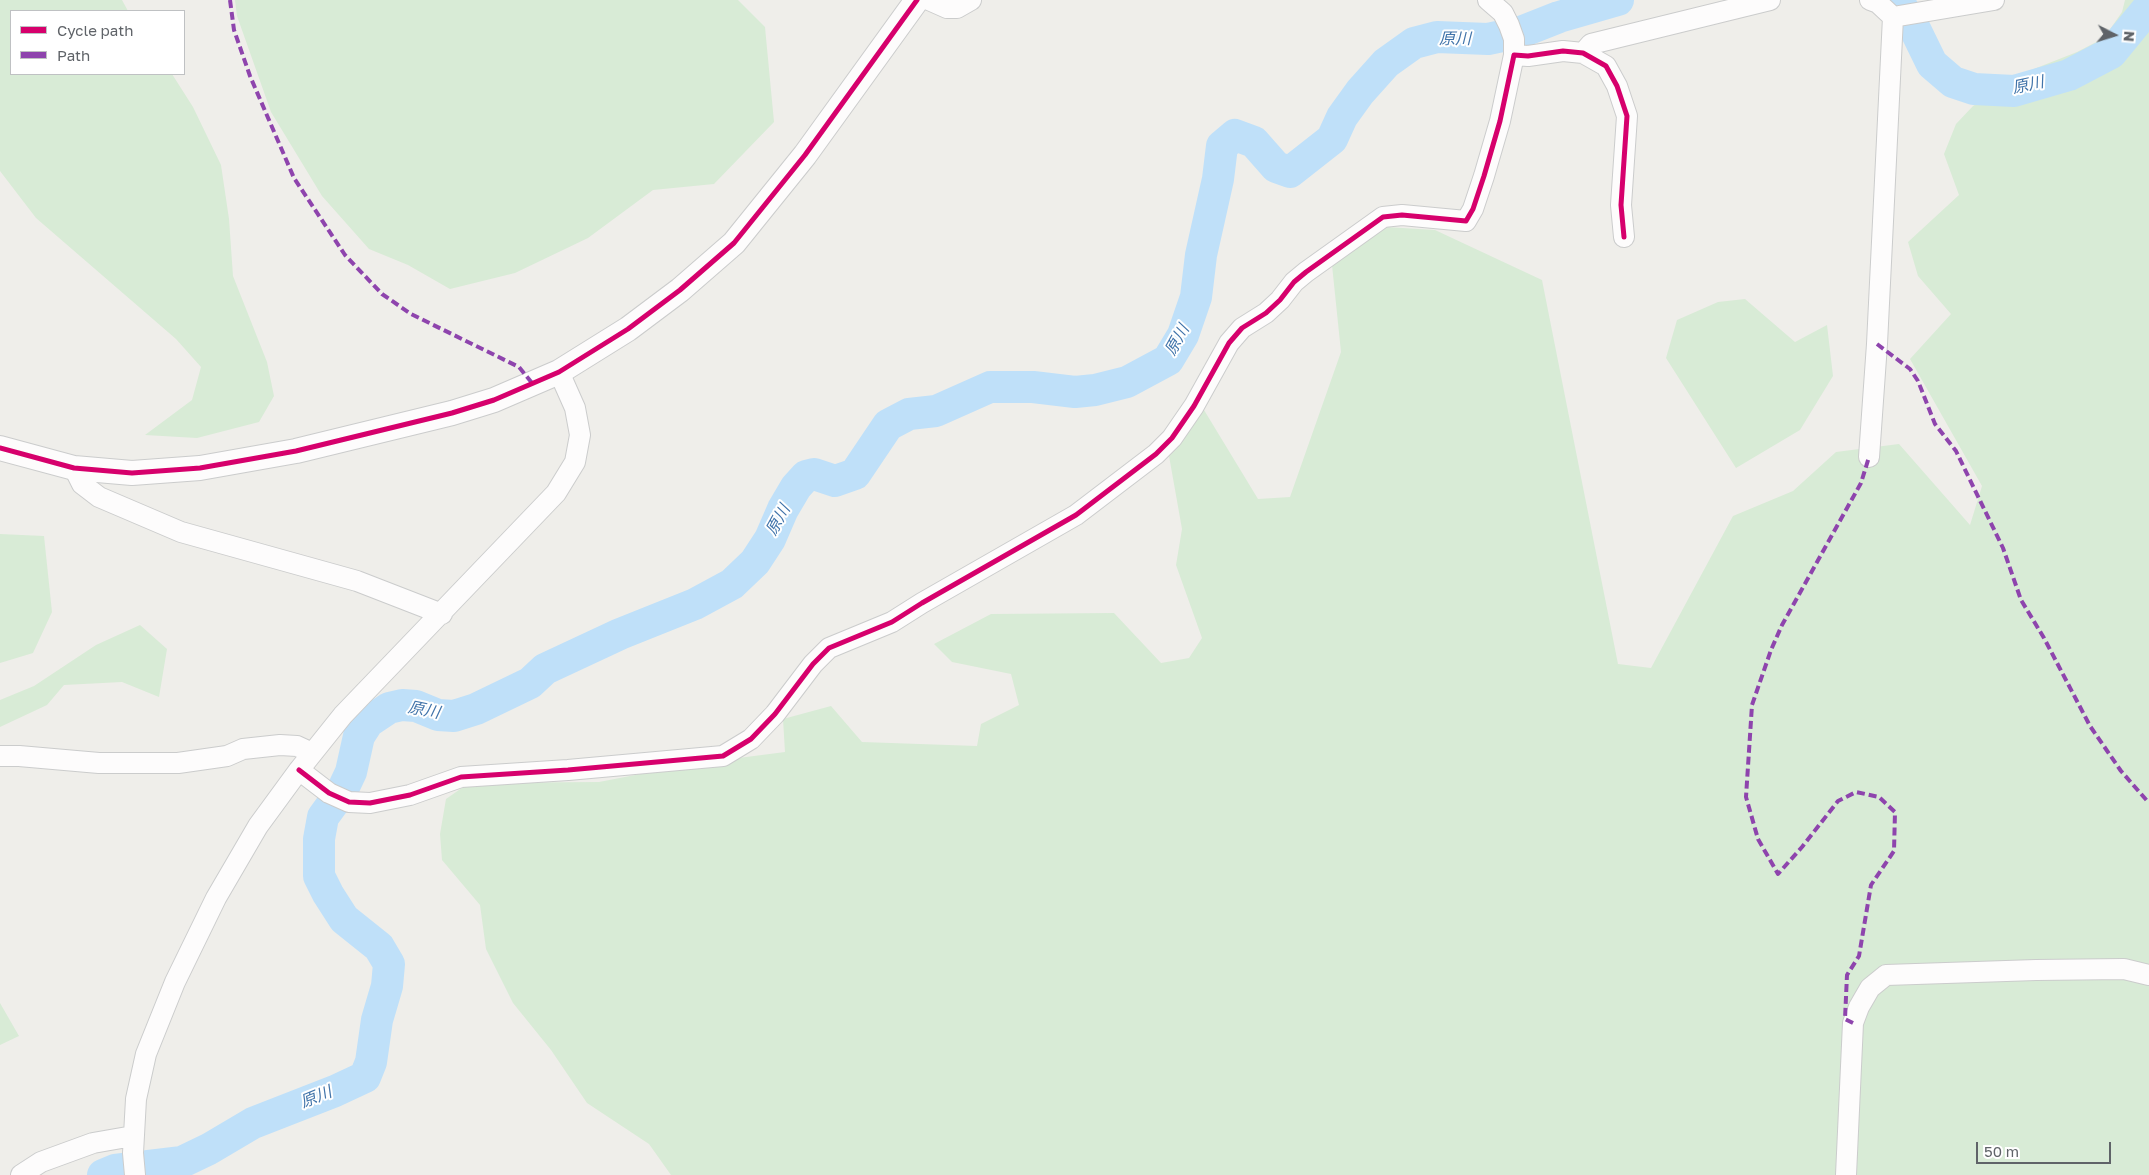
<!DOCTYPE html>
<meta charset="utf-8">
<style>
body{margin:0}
#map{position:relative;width:2149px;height:1175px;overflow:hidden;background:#efeeea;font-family:"Golos Text",sans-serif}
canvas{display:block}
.legend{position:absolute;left:10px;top:10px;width:175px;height:65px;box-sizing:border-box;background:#fff;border:1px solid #bfc1c3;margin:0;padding:6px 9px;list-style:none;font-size:15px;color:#5f6368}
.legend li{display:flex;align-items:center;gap:10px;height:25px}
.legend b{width:25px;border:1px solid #bfc1c3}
.north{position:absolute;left:2089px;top:10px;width:50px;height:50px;-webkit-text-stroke:4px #fff;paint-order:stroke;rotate:95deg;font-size:14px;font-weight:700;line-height:20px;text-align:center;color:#5f6368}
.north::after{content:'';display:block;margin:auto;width:18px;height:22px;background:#5f6368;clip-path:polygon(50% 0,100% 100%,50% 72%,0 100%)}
.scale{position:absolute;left:1976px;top:1142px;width:135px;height:22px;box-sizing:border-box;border:2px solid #5f6368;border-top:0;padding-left:6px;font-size:15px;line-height:18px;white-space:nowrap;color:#5f6368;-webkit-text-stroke:4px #fff;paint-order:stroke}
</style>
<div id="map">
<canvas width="2149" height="1175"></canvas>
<ul class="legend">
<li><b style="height:6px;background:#d6006c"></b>Cycle path</li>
<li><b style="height:6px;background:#8e44ad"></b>Path</li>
</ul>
<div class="north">N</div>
<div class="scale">50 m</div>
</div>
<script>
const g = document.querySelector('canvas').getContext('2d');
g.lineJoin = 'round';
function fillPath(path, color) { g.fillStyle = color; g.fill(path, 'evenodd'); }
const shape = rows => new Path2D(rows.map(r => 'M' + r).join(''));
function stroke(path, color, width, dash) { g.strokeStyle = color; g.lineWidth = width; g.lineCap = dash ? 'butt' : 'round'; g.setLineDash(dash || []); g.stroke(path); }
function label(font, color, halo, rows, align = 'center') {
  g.font = font + ' "Golos Text","Noto Sans JP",sans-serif'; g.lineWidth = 4; g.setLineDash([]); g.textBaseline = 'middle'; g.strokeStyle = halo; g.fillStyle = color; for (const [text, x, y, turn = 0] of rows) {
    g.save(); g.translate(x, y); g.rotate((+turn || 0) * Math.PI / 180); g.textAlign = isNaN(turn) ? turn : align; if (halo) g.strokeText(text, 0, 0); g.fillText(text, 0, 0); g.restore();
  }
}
fillPath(shape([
 [0,0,122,0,128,11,11,11,11,74,172,74,193,107,221,165,229,219,233,276,267,362,274,396,259,422,197,438,145,435,192,400,201,367,176,339,36,218,0,171],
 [235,0,738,0,765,27,774,122,714,184,653,190,588,238,515,273,450,289,408,265,369,249,322,196,271,112,237,16],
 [2125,0,2149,0,2149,1175,671,1175,649,1144,587,1103,551,1050,513,1003,486,949,480,905,442,860,440,834,446,799,469,783,599,782,692,764,785,752,783,719,831,706,862,742,977,746,981,724,1019,705,1011,674,952,662,934,644,991,614,1114,613,1161,663,1189,658,1202,638,1176,565,1182,529,1166,439,1204,410,1258,499,1290,497,1341,352,1332,265,1386,227,1435,230,1542,280,1618,664,1651,668,1733,516,1793,491,1836,452,1899,444,1970,525,1982,486,1910,359,1951,314,1918,276,1908,242,1959,195,1944,154,1956,124,1973,106,2016,76,2077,52,2104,38,2122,12],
 [1745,299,1795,342,1827,325,1833,376,1800,430,1736,468,1666,358,1677,320,1718,302],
 [0,534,44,536,52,612,33,653,0,663],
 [140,625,167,649,159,697,122,682,64,685,47,705,0,727,0,700,34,686,96,645],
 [0,1003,19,1036,0,1045]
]), '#d8ebd6');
stroke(shape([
 [1893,0,1901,6,1912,23,1932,64,1953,82,1974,89,2014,91,2069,75,2111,53,2149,7],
 [103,1175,115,1170,182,1162,209,1149,253,1123,335,1091,365,1077,371,1062,377,1020,387,986,389,964,379,947,344,919,328,894,319,876,319,839,323,817,342,791,351,772,359,736,368,722,389,708,402,705,416,706,438,715,454,716,476,709,530,683,545,669,620,634,695,604,732,584,755,562,770,539,783,509,796,487,806,476,814,474,835,481,855,474,888,425,909,414,936,411,990,387,1033,387,1075,392,1095,390,1127,382,1168,360,1183,335,1196,297,1201,255,1218,179,1222,146,1235,135,1254,142,1276,167,1290,172,1332,139,1342,117,1360,92,1386,63,1414,43,1437,37,1488,39,1521,32,1559,17,1618,0]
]), '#bfe0f9', 32);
const minor = shape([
 [929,0,947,8,957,8,971,0],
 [1488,0,1503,13,1509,25,1514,39,1514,55],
 [1870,0,1878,3,1893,17,1994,0],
 [1583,53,1591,44,1770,0],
 [1869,457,1877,344,1893,17],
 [74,468,82,484,99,497,181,532,357,581,442,614],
 [0,756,19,756,99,763,178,763,227,756,243,749,280,745,297,746,312,753],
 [299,770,329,793,349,802,370,803,410,795,461,777,568,770,723,756,751,739,775,714,813,664,829,648,892,622,922,603,1076,515,1156,454,1172,438,1194,406,1229,343,1242,328,1266,313,1280,300,1294,282,1306,272,1383,217,1402,215,1466,221,1473,209,1484,176,1500,121,1514,55,1528,56,1563,51,1583,53,1606,66,1617,86,1627,116,1621,205,1624,237],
 [21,1175,41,1162,93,1143,133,1136],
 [135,1175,133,1153,136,1099,146,1054,175,982,216,898,258,826,299,770,343,715,556,493,575,462,580,435,575,408,559,372],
 [1846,1175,1853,1023,1859,1007,1870,988,1886,975,2036,970,2124,969,2149,975]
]);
const tertiary = shape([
 [0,448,74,468,132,473,200,468,296,451,452,413,494,400,559,372,628,329,680,290,734,243,805,155,917,0]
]);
stroke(minor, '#cbcccc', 22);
stroke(tertiary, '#cbcccc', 26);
stroke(minor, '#fdfcfc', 20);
stroke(tertiary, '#fdfcfc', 24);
stroke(shape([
 [230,0,234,30,250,76,294,178,345,255,382,294,411,314,519,367,532,383],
 [1877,344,1910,369,1918,381,1935,424,1956,451,2003,548,2021,600,2044,638,2090,726,2121,771,2149,803],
 [1853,1023,1845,1019,1847,975,1859,956,1871,885,1894,851,1895,812,1879,797,1856,792,1838,801,1802,847,1778,874,1758,839,1746,797,1752,705,1771,650,1782,625,1861,483,1869,457]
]), '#8e44ad', 4, [8, 4]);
stroke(shape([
 [0,448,74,468,132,473,200,468,296,451,452,413,494,400,559,372,628,329,680,290,734,243,805,155,917,0],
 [299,770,329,793,349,802,370,803,410,795,461,777,568,770,723,756,751,739,775,714,813,664,829,648,892,622,922,603,1076,515,1156,454,1172,438,1194,406,1229,343,1242,328,1266,313,1280,300,1294,282,1306,272,1383,217,1402,215,1466,221,1473,209,1484,176,1500,121,1514,55,1528,56,1563,51,1583,53,1606,66,1617,86,1627,116,1621,205,1624,237]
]), '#d6006c', 5);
label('italic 16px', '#4174aa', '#fff', [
 ["原川",1455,39],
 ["原川",2028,85,-12],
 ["原川",1177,340,-61],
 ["原川",778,520,-61],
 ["原川",424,710,11],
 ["原川",316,1097,-22]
]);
</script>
